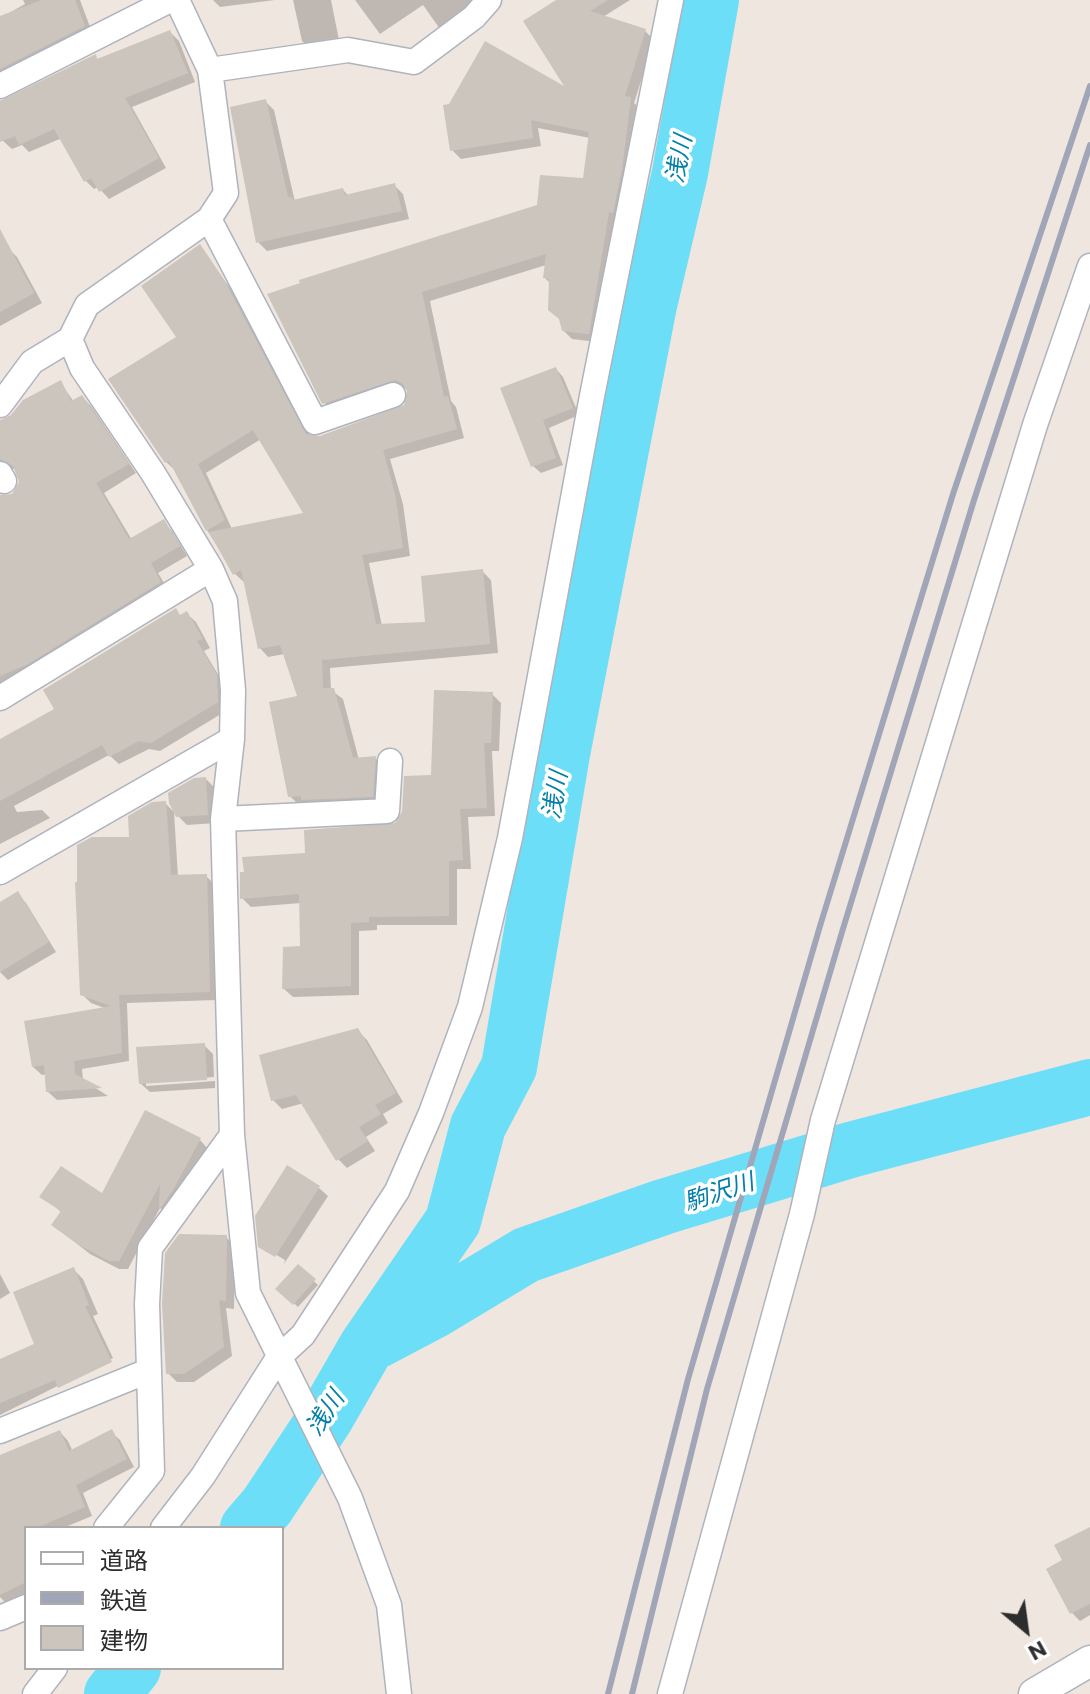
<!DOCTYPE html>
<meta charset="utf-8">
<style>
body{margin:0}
#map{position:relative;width:1090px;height:1694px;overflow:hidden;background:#efe7df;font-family:Commissioner,"Noto Sans JP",sans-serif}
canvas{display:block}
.legend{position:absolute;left:24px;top:1526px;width:260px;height:144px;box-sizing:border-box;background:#fff;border:2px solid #ababab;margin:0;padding:10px 14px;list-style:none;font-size:24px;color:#2d2d2d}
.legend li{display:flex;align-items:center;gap:16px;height:40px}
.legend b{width:40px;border:2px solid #ababab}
.north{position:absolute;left:986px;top:1590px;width:80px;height:80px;-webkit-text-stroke:6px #fff;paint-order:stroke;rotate:151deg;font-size:22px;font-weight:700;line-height:32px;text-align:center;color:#2d2d2d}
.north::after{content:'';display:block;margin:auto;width:28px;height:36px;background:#2d2d2d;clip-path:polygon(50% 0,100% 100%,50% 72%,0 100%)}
</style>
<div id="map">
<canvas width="1090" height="1694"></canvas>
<ul class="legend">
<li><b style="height:10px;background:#fff"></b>道路</li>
<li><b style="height:10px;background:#a0a6b8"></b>鉄道</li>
<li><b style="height:22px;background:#cbc5bd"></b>建物</li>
</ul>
<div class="north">N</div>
</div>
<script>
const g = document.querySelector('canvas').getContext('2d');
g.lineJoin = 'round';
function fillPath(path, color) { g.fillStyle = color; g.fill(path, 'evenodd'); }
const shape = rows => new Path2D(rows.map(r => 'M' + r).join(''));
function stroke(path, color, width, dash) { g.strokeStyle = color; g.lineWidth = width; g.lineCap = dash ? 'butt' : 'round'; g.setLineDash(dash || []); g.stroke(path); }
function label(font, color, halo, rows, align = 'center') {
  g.font = font + ' Commissioner,"Noto Sans JP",sans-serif'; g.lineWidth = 7; g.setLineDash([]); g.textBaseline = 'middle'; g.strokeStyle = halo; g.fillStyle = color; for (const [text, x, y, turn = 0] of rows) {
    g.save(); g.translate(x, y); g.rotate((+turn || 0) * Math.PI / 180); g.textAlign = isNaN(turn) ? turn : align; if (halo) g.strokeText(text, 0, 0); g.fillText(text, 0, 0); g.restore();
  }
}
fillPath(shape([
 [23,0,80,0,93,35,0,83,0,18,25,4],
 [213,0,275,0,220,7],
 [293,0,331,0,340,45,310,49,302,41],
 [355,0,476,0,459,18,440,29,423,5,380,34],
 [560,0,630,0,603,17,645,31,654,40,634,103,639,108,597,342,572,339,563,330,551,284,545,278,546,265,430,301,451,401,456,407,464,438,390,459,403,504,410,556,369,563,382,626,427,624,482,571,491,580,498,653,330,668,331,690,343,699,359,760,375,758,384,767,381,805,299,805,290,796,300,697,285,654,268,657,260,648,246,581,244,582,235,574,207,530,176,471,166,462,179,338,199,247,231,289,311,437,320,438,405,407,410,390,405,388,333,411,324,402,270,295,539,207,584,180,590,138,538,128,541,146,461,159,452,150,569,91],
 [261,439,306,515,232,529,206,473],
 [170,32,179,41,195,82,132,107,166,168,109,199,98,187,94,189,85,180,62,138,29,152,22,145,12,149,3,141,0,133,0,101,95,57,99,60],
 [265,101,274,110,295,202,343,190,349,196,394,185,403,194,409,219,267,251,258,242],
 [9,249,17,257,42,303,0,326,0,254],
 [556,369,563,377,579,415,549,428,563,465,541,473,533,466,502,389],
 [60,382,74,402,82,397,91,406,136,473,104,493,132,540,163,522,172,531,187,556,158,573,169,591,0,691,0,496,12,496,21,482,16,469,3,469,0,471,0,421,8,420],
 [187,614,196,622,210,648,204,651,225,686,226,711,160,751,149,749,119,764,109,755,14,806,17,812,42,810,50,818,0,844,0,754],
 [492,694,501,703,499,751,492,751,495,816,468,817,471,869,457,869,457,925,377,925,377,930,359,931,359,995,293,997,284,989,302,948,301,903,251,907,242,898,307,854,388,828,401,821],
 [206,779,215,788,216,823,187,825,174,812,178,877,206,876,214,884,217,1000,127,1003,129,1061,82,1069,83,1080,108,1096,57,1100,48,1092,47,1074,42,1075,33,1067,107,1009,91,1003,82,994,131,839,165,803,176,814],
 [18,894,26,903,56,952,8,980,0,972,0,904],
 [358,1031,367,1040,403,1102,383,1114,388,1123,366,1137,375,1151,347,1168,338,1159,304,1103,282,1109,273,1100],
 [204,1045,213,1054,214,1077,146,1082,146,1086,215,1081,215,1088,150,1092,141,1084],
 [200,1140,208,1149,169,1217,160,1208,128,1269,119,1269,90,1254,53,1225,62,1213,51,1203,103,1196],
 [288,1168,319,1188,328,1196,284,1264,285,1260,266,1249,266,1252,260,1246],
 [226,1237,235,1246,234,1309,226,1308,232,1356,194,1382,177,1382,168,1373],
 [298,1267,318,1285,298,1307,278,1289],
 [73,1269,83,1279,98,1314,93,1316,113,1358,0,1415,0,1361,36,1345],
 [0,1274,10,1293,0,1299],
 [60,1432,68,1441,73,1452,111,1432,120,1440,134,1467,83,1493,92,1516,63,1528,26,1528,26,1594,7,1604,0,1597,0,1456],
 [1090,1540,1090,1615,1080,1621,1072,1613,1065,1561]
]), '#0003');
stroke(shape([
 [376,1341,433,1311,526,1255,663,1207,850,1150,1090,1087],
 [248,1528,267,1506,326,1417,367,1346,453,1221,478,1126,509,1067,562,754,649,305,680,173,711,0],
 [112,1694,133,1668]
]), '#6cdef7', 56);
fillPath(shape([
 [42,0,75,0,85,26,0,69,0,16],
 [556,0,608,0,590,11,646,29,625,96,631,97,622,169,613,213,609,212,589,334,562,331,559,319,548,310,549,279,543,278,546,254,422,292,444,397,448,396,457,429,383,450,395,494,403,548,362,555,376,624,425,622,421,576,483,569,490,644,322,660,323,688,334,688,353,758,376,756,373,797,301,800,301,796,288,797,269,702,297,696,280,645,258,649,241,570,233,575,209,532,303,513,253,430,198,464,225,520,206,531,169,461,165,463,108,379,176,337,141,286,200,244,223,278,306,434,320,436,404,405,407,391,403,384,395,380,322,404,267,294,300,283,299,280,537,205,540,175,583,178,589,132,531,120,533,138,450,151,443,105,449,104,485,41,564,86,523,21],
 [170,30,188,73,125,98,159,158,99,192,91,178,84,182,54,129,19,145,15,136,0,142,0,101,96,54,97,59],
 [266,99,288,197,292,197,293,200,343,188,345,195,395,183,402,211,256,243,230,107],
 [0,229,34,293,0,312],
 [556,367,573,408,543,420,556,458,531,467,500,388],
 [61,380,71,401,82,395,129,464,96,483,129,539,164,519,180,546,151,563,161,582,28,664,0,676,0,495,12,494,19,482,13,466,0,459,0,420,11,415,23,400],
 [176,608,180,615,187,611,203,639,197,641,217,675,218,702,151,743,139,741,109,757,102,745,0,801,0,739,54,709,43,690],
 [434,690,493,692,491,743,484,743,487,808,460,809,463,860,449,861,449,916,369,917,369,922,351,923,351,986,282,989,283,947,300,946,299,894,240,899,240,872,244,872,242,857,305,853,304,830,395,823,402,812,404,776,431,775],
 [206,777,208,815,176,817,169,803,168,793,194,778],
 [166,801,171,875,207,874,210,992,119,995,122,1053,74,1061,75,1074,102,1088,46,1092,44,1065,32,1067,24,1021,111,1006,80,995,75,882,77,882,77,845,92,837,129,837,128,816,152,802],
 [18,891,49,942,0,972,0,902],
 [358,1028,396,1093,375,1105,381,1114,359,1127,368,1141,336,1161,296,1095,271,1101,259,1055],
 [205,1043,207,1080,139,1084,136,1047],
 [145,1110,201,1138,173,1190,159,1210,160,1184,119,1261,109,1261,79,1245,51,1225,61,1211,39,1197,61,1166,102,1193],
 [287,1165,320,1186,275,1257,258,1247,255,1216],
 [179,1234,227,1235,226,1301,219,1300,224,1347,184,1374,166,1374,162,1304,165,1253],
 [298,1264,316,1279,293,1305,275,1289],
 [74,1267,89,1305,85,1306,112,1362,58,1388,55,1380,0,1403,0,1359,34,1344,13,1292],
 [112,1429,127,1459,76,1485,85,1507,36,1528,26,1528,26,1582,0,1595,0,1455,60,1430,69,1451],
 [1090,1527,1090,1604,1070,1614,1046,1569,1062,1560,1054,1545]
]), '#cbc5bd');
const minor = shape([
 [177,0,210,70,226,193,209,219,87,305,70,339,82,368,153,473,211,569,225,601,233,690,232,739,223,819,232,1135,248,1293,350,1498,389,1605,399,1694],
 [210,70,348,50,414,62,474,17,489,0],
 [0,86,170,0],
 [209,219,315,422,393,395],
 [0,405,32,362,70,339],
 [0,474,4,481],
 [0,698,211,569],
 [223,819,387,811,390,761],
 [0,872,232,739],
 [0,1431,148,1371],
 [106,1528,152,1471,147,1304,150,1248,232,1135],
 [163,1528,203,1476,278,1358,303,1335,397,1191,431,1113,470,1007,510,838,592,396,671,0],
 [0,1618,26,1607],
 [35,1694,55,1668],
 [670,1694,802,1214,823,1120,1035,425,1090,266]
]);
const tertiary = shape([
 [1034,1694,1090,1661]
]);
stroke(minor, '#afb3bd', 27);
stroke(tertiary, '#afb3bd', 33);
stroke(minor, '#fff', 24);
stroke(tertiary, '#fff', 30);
stroke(shape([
 [608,1694,688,1379,820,926,953,494,1090,86],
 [632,1694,707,1389,842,932,974,500,1090,145]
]), '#a0a6b8', 6);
label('italic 24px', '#047fa9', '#fff', [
 ["浅川",679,159,-79],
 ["浅川",555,795,-80],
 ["駒沢川",719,1192,-18],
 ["浅川",325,1413,-56]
]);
</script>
